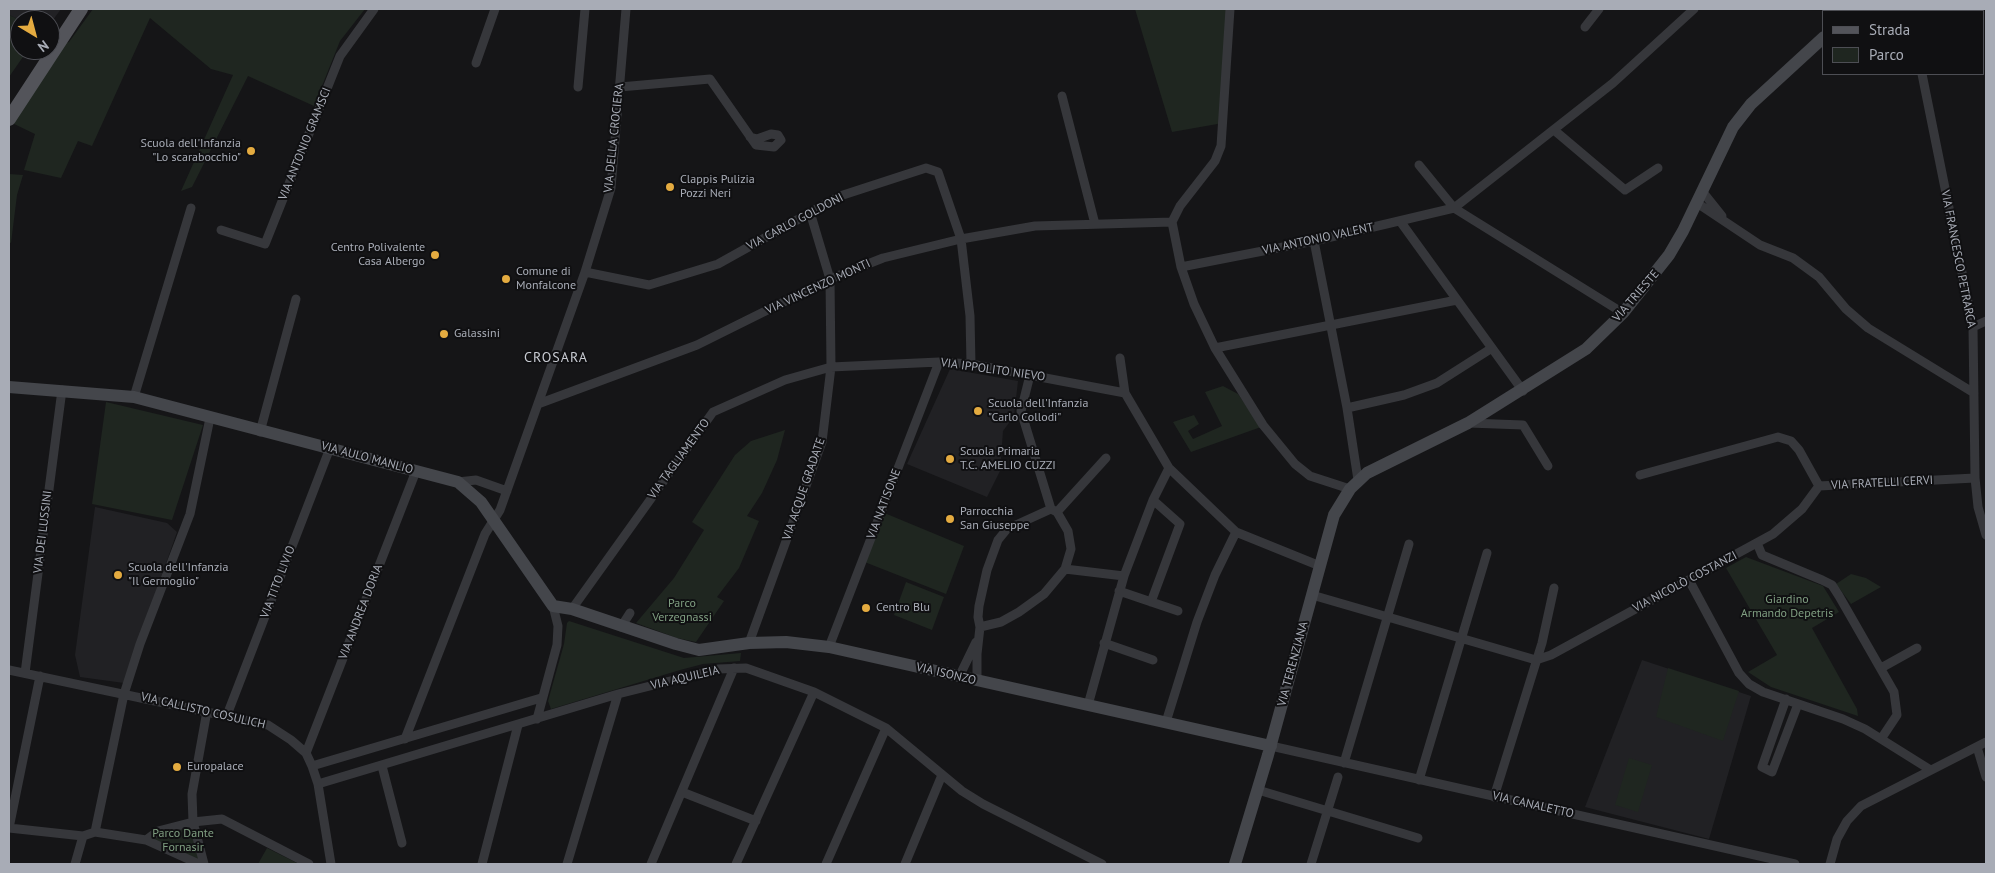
<!DOCTYPE html>
<meta charset="utf-8">
<style>
body{margin:0}
#map{position:relative;width:1995px;height:873px;overflow:hidden;background:#151517;font-family:"PT Sans",sans-serif}
canvas{display:block}
.frame{position:absolute;inset:0;border:10px solid #a8acb6;pointer-events:none}
.legend{position:absolute;left:1822px;top:10px;width:162px;height:65px;box-sizing:border-box;background:#101012;border:1px solid #4d4e54;margin:0;padding:6px 9px;list-style:none;font-size:15px;color:#a8acb6}
.legend li{display:flex;align-items:center;gap:10px;height:25px}
.legend b{width:25px;border:1px solid #4d4e54}
.north{position:absolute;left:10px;top:10px;width:50px;height:50px;box-sizing:border-box;background:#101012;border:1px solid #4d4e54;border-radius:50%;rotate:143deg;font-size:14px;font-weight:700;line-height:20px;text-align:center;color:#a8acb6}
.north::after{content:'';display:block;margin:auto;width:18px;height:22px;background:#e4ab40;clip-path:polygon(50% 0,100% 100%,50% 72%,0 100%)}
</style>
<div id="map">
<canvas width="1995" height="873"></canvas>
<div class="frame"></div>
<ul class="legend">
<li><b style="height:6px;background:#53545a"></b>Strada</li>
<li><b style="height:14px;background:#1f2620"></b>Parco</li>
</ul>
<div class="north">N</div>
</div>
<script>
const g = document.querySelector('canvas').getContext('2d');
g.lineJoin = 'round';
function fillPath(path, color) { g.fillStyle = color; g.fill(path, 'evenodd'); }
const shape = rows => new Path2D(rows.map(r => 'M' + r).join(''));
function stroke(path, color, width, dash) { g.strokeStyle = color; g.lineWidth = width; g.lineCap = dash ? 'butt' : 'round'; g.setLineDash(dash || []); g.stroke(path); }
function label(font, color, halo, rows, align = 'center') {
  g.font = font + ' "PT Sans",sans-serif'; g.lineWidth = 4; g.setLineDash([]); g.textBaseline = 'middle'; g.strokeStyle = halo; g.fillStyle = color; for (const [text, x, y, turn = 0] of rows) {
    g.save(); g.translate(x, y); g.rotate((+turn || 0) * Math.PI / 180); g.textAlign = isNaN(turn) ? turn : align; if (halo) g.strokeText(text, 0, 0); g.fillText(text, 0, 0); g.restore();
  }
}
fillPath(shape([
 [9,9,61,9,50,24,50,20,20,20,9,15],
 [950,369,1018,381,1014,416,1003,431,1000,471,987,497,907,464],
 [95,507,167,523,177,532,124,683,80,677,75,655],
 [1642,660,1751,696,1709,839,1585,807]
]), '#212124');
fillPath(shape([
 [93,9,365,9,340,41,314,106,248,76,192,187,181,191,233,75,211,69,150,18,92,146,78,141,61,178,24,170,35,134,12,123,64,44,69,42],
 [1135,9,1230,9,1223,123,1172,132],
 [9,15,20,20,20,50,33,50,25,54,9,77],
 [9,174,23,175,17,195,11,243,9,242],
 [1223,386,1238,394,1261,427,1191,452,1173,422,1194,415,1199,424,1188,431,1193,439,1222,426,1205,392],
 [106,402,203,425,172,520,92,504],
 [785,430,777,460,762,493,747,516,759,521,739,568,717,597,724,601,696,642,677,638,636,623,674,578,704,530,692,522,735,455,751,441],
 [882,512,964,546,946,594,862,561],
 [1746,557,1823,586,1839,612,1812,628,1857,709,1858,716,1771,687,1748,672,1777,655,1726,568],
 [1851,574,1866,578,1881,587,1851,604,1836,584],
 [906,582,944,597,932,630,894,615],
 [569,621,684,658,741,653,740,661,703,664,680,670,551,709,548,701,564,644,567,623],
 [1668,668,1739,691,1723,741,1656,717],
 [1629,758,1652,765,1638,812,1615,805],
 [191,824,201,863,151,840,158,834],
 [267,848,299,864,258,864]
]), '#1f2620');
stroke(shape([
 [1904,9,1905,11],
 [1585,27,1599,9],
 [476,63,495,9],
 [1922,74,1973,327,1975,478,1978,507,1986,535],
 [578,87,585,9],
 [620,87,710,79,756,145,774,147,781,140,778,135,771,134,757,139,750,137],
 [1062,96,1095,224],
 [1554,130,1625,190,1658,168],
 [1419,165,1454,208,1623,313],
 [1702,191,1722,216],
 [1697,203,1760,245,1793,258,1819,277,1846,309,1868,328,1974,393],
 [1400,221,1523,391],
 [1172,222,1181,267,1194,304,1215,348,1263,425,1295,464,1310,476,1350,489],
 [1172,222,1180,206,1215,161,1221,146,1230,9],
 [221,230,265,244,340,56,374,9],
 [1314,241,1347,408,1358,480],
 [1181,267,1314,241,1454,208,1613,83,1694,9],
 [585,272,649,285,718,264,840,196,926,168,938,172,961,239,970,316,971,364],
 [1973,327,1986,321],
 [1215,348,1457,300],
 [1120,358,1125,393,1169,468,1236,532,1320,566],
 [1030,375,1021,411,1051,509],
 [134,397,191,208],
 [538,404,697,345,830,279,883,258,961,239,1035,226,1172,222],
 [1347,408,1404,395,1437,383,1492,348],
 [1469,423,1523,425,1548,466],
 [260,432,296,299],
 [1640,475,1778,437,1791,441,1799,450,1819,486,1975,478],
 [458,482,476,480,507,491],
 [1051,509,1057,512,1068,531,1071,549,1065,569,1044,594,1019,612,1001,622,980,627,978,617,979,606,987,570,998,540,1007,529,1051,509],
 [1057,512,1106,458],
 [1757,543,1762,555,1822,580,1832,585,1839,596,1894,692,1897,715,1881,739],
 [1065,569,1124,576],
 [1689,580,1739,673,1749,684,1763,692,1843,719,1865,729,1929,769],
 [1119,591,1178,611],
 [1312,595,1536,660,1551,655,1773,534,1802,509,1819,486],
 [1151,602,1180,524,1153,500],
 [572,609,713,412,785,380,831,367,939,362,971,364,1125,393],
 [621,627,630,613],
 [749,643,822,442,831,367,830,279,810,212],
 [1104,643,1153,660],
 [829,647,939,362],
 [1881,668,1917,648],
 [9,670,268,725,291,740,306,753,312,766,318,784,331,864],
 [25,673,62,390],
 [959,677,976,642],
 [977,681,977,654,980,627],
 [1786,699,1762,767,1772,772,1798,704],
 [1088,705,1124,576,1153,500,1169,468],
 [227,715,330,448],
 [537,719,557,645,558,626,553,606],
 [1166,722,1197,622,1215,575,1236,532],
 [405,739,485,534,500,510,585,272,607,201,611,188,626,9],
 [1271,746,1795,864],
 [1977,747,1986,777],
 [306,753,416,471],
 [1344,763,1409,544],
 [312,766,541,698],
 [382,766,402,843],
 [1419,780,1487,553],
 [318,784,618,694,718,669,746,668,814,692,886,728,962,791,983,804,1102,864],
 [1258,790,1418,838],
 [682,792,756,821],
 [1494,797,1542,643,1554,588],
 [9,828,83,836,95,832,146,840,199,864],
 [9,828,40,676],
 [95,832,124,694,140,644,190,514,210,418],
 [146,840,158,831,193,822,222,819,309,864],
 [75,864,83,836],
 [204,864,193,822,192,794,207,711],
 [482,864,518,725],
 [567,864,618,694],
 [651,864,734,668],
 [736,864,814,692],
 [826,864,886,728],
 [905,864,942,775],
 [1311,864,1338,777],
 [1830,864,1837,839,1847,821,1861,806,1986,742]
]), '#36373b', 9);
stroke(shape([
 [1850,11,1852,9],
 [9,387,134,397,458,482,481,502,553,606,572,609,676,644,699,650,749,643,786,642,829,647,1271,746],
 [1235,864,1268,755,1334,515,1350,489,1367,473,1468,423,1586,349,1623,313,1669,255,1683,231,1733,127,1751,104,1824,37]
]), '#44464b', 12);
stroke(shape([
 [9,119,81,9]
]), '#53545a', 14);
for (const [x, y, r, color] of [
 [251,151,5,"#e4ab40"],
 [670,187,5,"#e4ab40"],
 [435,255,5,"#e4ab40"],
 [506,279,5,"#e4ab40"],
 [444,334,5,"#e4ab40"],
 [978,411,5,"#e4ab40"],
 [950,459,5,"#e4ab40"],
 [950,519,5,"#e4ab40"],
 [118,575,5,"#e4ab40"],
 [866,608,5,"#e4ab40"],
 [177,767,5,"#e4ab40"]
]) { const dot = new Path2D(); dot.arc(x, y, r, 0, 2 * Math.PI); g.fillStyle = color; g.fill(dot); stroke(dot, '#101012', 2); }
label('12px', '#a8acb6', '#101012', [
 ["VIA DELLA CROCIERA",614,138,-84],
 ["VIA ANTONIO GRAMSCI",305,144,-68],
 ["VIA CARLO GOLDONI",795,222,-28],
 ["VIA ANTONIO VALENT",1318,239,-12],
 ["VIA FRANCESCO PETRARCA",1958,259,79],
 ["VIA VINCENZO MONTI",818,287,-25],
 ["VIA TRIESTE",1636,296,-49],
 ["VIA IPPOLITO NIEVO",993,370,8],
 ["VIA AULO MANLIO",367,458,15],
 ["VIA TAGLIAMENTO",679,459,-54],
 ["VIA FRATELLI CERVI",1882,483,-3],
 ["VIA ACQUE GRADATE",804,489,-71],
 ["VIA NATISONE",884,504,-69],
 ["VIA DEI LUSSINI",43,532,-83],
 ["VIA TITO LIVIO",278,582,-69],
 ["VIA NICOLÒ COSTANZI",1685,582,-28],
 ["VIA ANDREA DORIA",361,612,-69],
 ["VIA TERENZIANA",1293,664,-75],
 ["VIA ISONZO",946,674,13],
 ["VIA AQUILEIA",685,678,-13],
 ["VIA CALLISTO COSULICH",203,711,13],
 ["VIA CANALETTO",1533,805,13]
]);
label('12px', '#a8acb6', '#101012', [
 ["Scuola dell'Infanzia",241,144,"right"],
 ["\"Lo scarabocchio\"",241,158,"right"],
 ["Clappis Pulizia",680,180],
 ["Pozzi Neri",680,194],
 ["Centro Polivalente",425,248,"right"],
 ["Casa Albergo",425,262,"right"],
 ["Comune di",516,272],
 ["Monfalcone",516,286],
 ["Galassini",454,334],
 ["Scuola dell'Infanzia",988,404],
 ["\"Carlo Collodi\"",988,418],
 ["Scuola Primaria",960,452],
 ["T.C. AMELIO CUZZI",960,466],
 ["Parrocchia",960,512],
 ["San Giuseppe",960,526],
 ["Scuola dell'Infanzia",128,568],
 ["\"Il Germoglio\"",128,582],
 ["Centro Blu",876,608],
 ["Europalace",187,767]
], 'left');
label('12px', '#809f82', '#101012', [
 ["Giardino",1787,600],
 ["Armando Depetris",1787,614],
 ["Parco",682,604],
 ["Verzegnassi",682,618],
 ["Parco Dante",183,834],
 ["Fornasir",183,848]
]);
g.letterSpacing = '1px';
label('14px', '#c8cbd2', '#101012', [
 ["CROSARA",556,358]
]);
g.letterSpacing = '0px';
</script>
